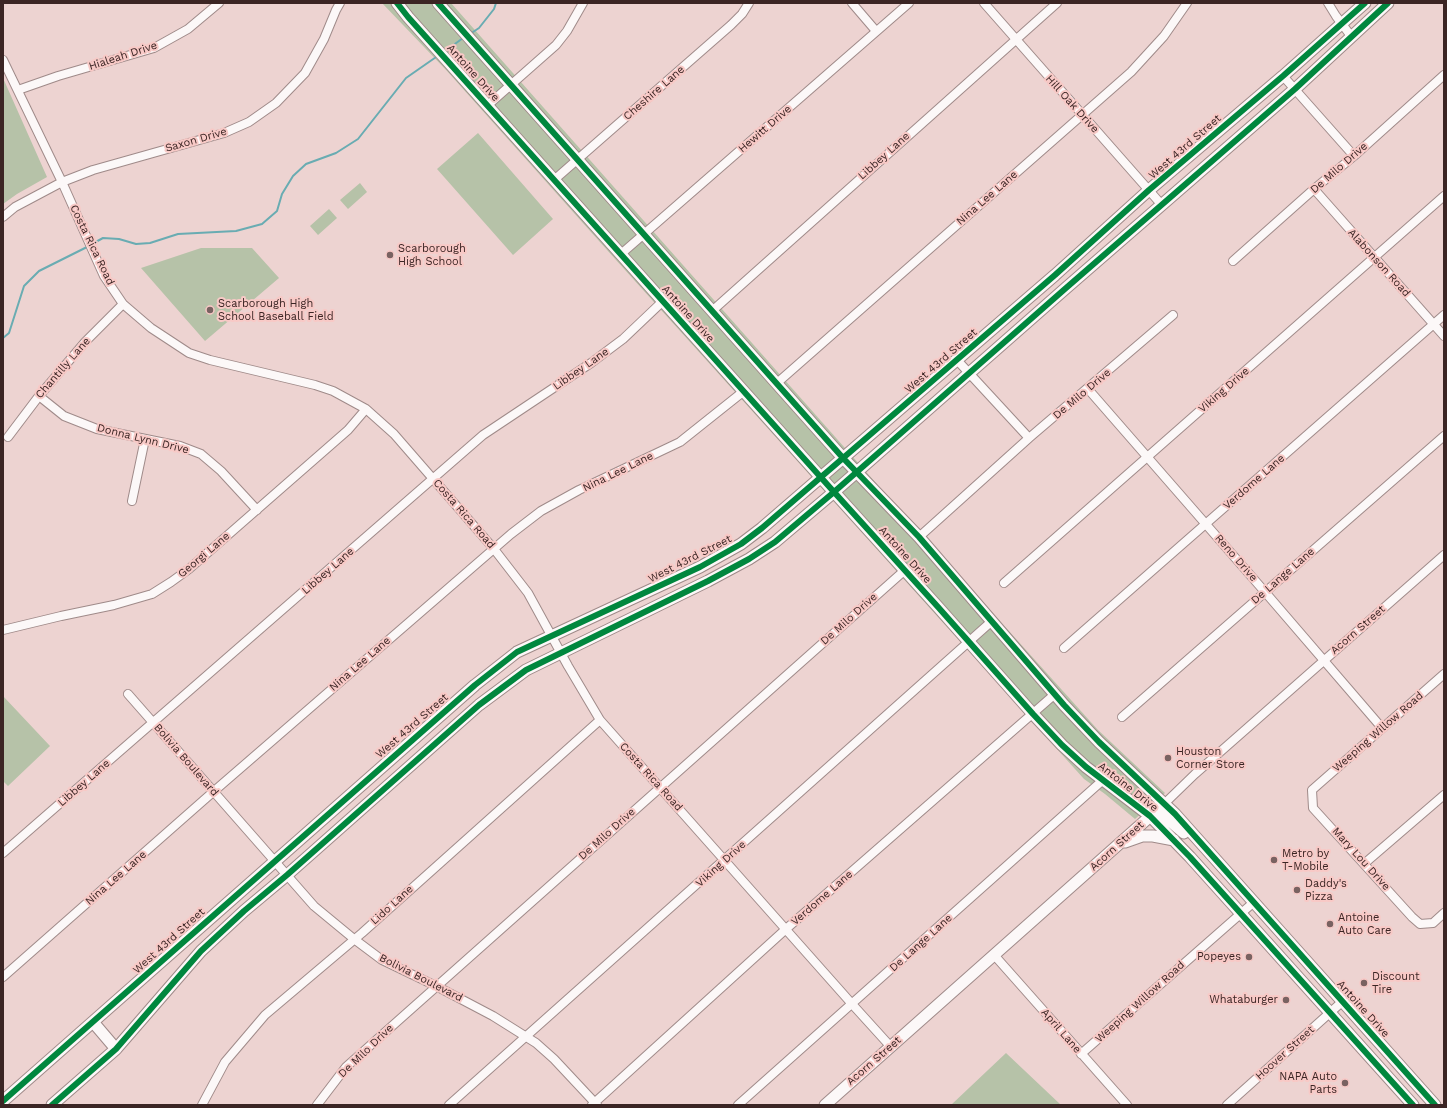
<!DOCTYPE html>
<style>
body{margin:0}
#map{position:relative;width:1447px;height:1108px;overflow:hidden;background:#edd3d1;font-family:"Work Sans",sans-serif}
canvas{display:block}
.frame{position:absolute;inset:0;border:4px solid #3b2524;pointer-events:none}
</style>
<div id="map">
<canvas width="1447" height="1108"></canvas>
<div class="frame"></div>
</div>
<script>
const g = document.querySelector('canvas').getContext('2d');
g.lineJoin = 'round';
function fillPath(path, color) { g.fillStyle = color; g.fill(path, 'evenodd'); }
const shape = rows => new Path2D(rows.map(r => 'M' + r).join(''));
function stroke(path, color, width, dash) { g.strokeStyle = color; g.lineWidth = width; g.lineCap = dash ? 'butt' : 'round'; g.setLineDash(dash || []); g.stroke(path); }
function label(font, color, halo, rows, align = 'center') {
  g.font = font + ' "Work Sans",sans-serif'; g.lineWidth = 4; g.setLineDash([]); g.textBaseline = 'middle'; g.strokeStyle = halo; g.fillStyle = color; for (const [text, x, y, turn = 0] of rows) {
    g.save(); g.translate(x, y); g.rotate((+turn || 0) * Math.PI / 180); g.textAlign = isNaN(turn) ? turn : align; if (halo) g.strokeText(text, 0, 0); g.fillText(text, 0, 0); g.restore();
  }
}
fillPath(shape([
 [382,3,451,3,891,500,1098,730,1165,793,1135,819,1105,794,1084,779,616,260,447,71],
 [3,78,47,177,17,194,3,204],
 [478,133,553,219,513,255,437,169],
 [360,183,367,192,348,209,340,200],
 [329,209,337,218,318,235,310,226],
 [201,248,252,248,279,278,205,341,141,268],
 [3,696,50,746,8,786,3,781],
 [1006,1053,1061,1105,951,1105]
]), '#b6c2a8');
stroke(shape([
 [470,34,479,28,494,9,496,3],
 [444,52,463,38],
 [92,244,103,238,119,239,136,244,150,243,178,234,236,231,262,224,277,211,282,194,293,176,306,164,336,153,358,139,406,78,439,55],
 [3,338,9,333,24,286,39,271,89,246]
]), '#69acb2', 2);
const street = shape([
 [852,3,876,31],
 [984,3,1161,204],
 [1328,3,1336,16,1351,36],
 [3,60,62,182,104,276,123,304,151,328,189,353,210,360,315,385,333,391,366,409,394,434,494,549,528,593,568,666,600,720,852,1004,891,1047],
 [1283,76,1354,156],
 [18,90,58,76,154,48,188,29,219,3],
 [488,105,556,45,567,31,583,3],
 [554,180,731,25,742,14,749,3],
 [1314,189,1444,336],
 [3,217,15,207,62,182,93,170,224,133,249,122,276,103,305,73,324,39,336,10,340,3],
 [621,254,909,3],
 [1233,261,1314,189,1354,156,1444,75],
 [712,311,1057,3],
 [957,360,1029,438],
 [777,383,1131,72,1164,36,1187,3],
 [1088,389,1265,592,1382,728],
 [39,396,64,416,97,429,180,446,201,454,221,471,257,510],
 [8,437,39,396,85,342,123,304],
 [132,501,145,439],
 [919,537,1029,438,1173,315],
 [1004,583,1444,196],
 [3,630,61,616,114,605,152,594,171,582,189,569,348,430,366,409],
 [1064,648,1444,315],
 [1444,674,1312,790,1313,808,1412,917,1420,924,1433,923,1444,913],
 [128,694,314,906,354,939,382,960,436,986,493,1016,536,1043,554,1059,597,1105],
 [1122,717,1444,436],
 [1164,804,1195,774,1444,555],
 [3,853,483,435,591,363,623,339,663,301],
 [1365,863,1444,795],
 [995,956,1127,1105],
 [3,977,213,792,511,534,541,511,579,490,680,442,744,391],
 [1081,1054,1254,902],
 [202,1105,225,1062,265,1015,362,933,600,720],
 [317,1105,346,1067,905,570],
 [449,1105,992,621],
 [592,1105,786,929,1055,694],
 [738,1105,1103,780],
 [1227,1105,1343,1001]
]);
const secondary = shape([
 [397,3,408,17,834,492,938,607,1033,714,1062,745,1086,767,1150,816,1190,857,1413,1105],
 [438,3,843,458,919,537,1064,705,1099,742,1175,814,1435,1105],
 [1151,807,1157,810,1184,833],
 [1125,842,1142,836,1153,836,1174,840],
 [93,1022,116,1049],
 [3,1101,475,685,517,652,700,567,741,544,762,528,1055,275,1149,190,1283,76,1365,3],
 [52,1105,116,1049,201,951,244,911,287,875,479,705,526,670,708,581,749,559,775,542,834,492,1066,288,1295,89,1388,3],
 [825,1105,1164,804]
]);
stroke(street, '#9f8a89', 10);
stroke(secondary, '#9f8a89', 13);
stroke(street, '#fcf8f8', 8);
stroke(secondary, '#fcf8f8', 11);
stroke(shape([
 [397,3,408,17,834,492,938,607,1033,714,1062,745,1086,767,1150,816,1190,857,1413,1105],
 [438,3,843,458,919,537,1064,705,1099,742,1175,814,1435,1105],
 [3,1101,475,685,517,652,700,567,741,544,762,528,1055,275,1149,190,1283,76,1365,3],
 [52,1105,116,1049,201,951,244,911,287,875,479,705,526,670,708,581,749,559,775,542,834,492,1066,288,1295,89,1388,3]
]), '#00873e', 6);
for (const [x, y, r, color] of [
 [390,255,4,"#796261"],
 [210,310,4,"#796261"],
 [1168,758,4,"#796261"],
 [1274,860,4,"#796261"],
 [1297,890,4,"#796261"],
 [1330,924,4,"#796261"],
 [1249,957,4,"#796261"],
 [1364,983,4,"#796261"],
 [1286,1000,4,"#796261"],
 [1345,1083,4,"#796261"]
]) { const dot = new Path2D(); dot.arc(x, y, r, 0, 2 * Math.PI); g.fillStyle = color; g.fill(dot); stroke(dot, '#f8c9c6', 1.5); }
label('11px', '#3b2524', '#f8c9c6', [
 ["Hialeah Drive",123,56,-18],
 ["Antoine Drive",473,73,48],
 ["Cheshire Lane",654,93,-41],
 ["Hill Oak Drive",1072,104,48],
 ["Hewitt Drive",765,129,-41],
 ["Saxon Drive",196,140,-16],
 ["West 43rd Street",1185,147,-41],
 ["Libbey Lane",884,156,-42],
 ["De Milo Drive",1339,168,-41],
 ["Nina Lee Lane",987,198,-41],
 ["Costa Rica Road",92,245,64],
 ["Alabonson Road",1379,263,48],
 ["Antoine Drive",688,314,48],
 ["West 43rd Street",941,361,-41],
 ["Chantilly Lane",63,368,-49],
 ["Libbey Lane",581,369,-35],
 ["Viking Drive",1224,390,-41],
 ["De Milo Drive",1082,394,-40],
 ["Donna Lynn Drive",143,439,14],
 ["Nina Lee Lane",618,472,-26],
 ["Verdome Lane",1254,482,-41],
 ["Costa Rica Road",464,514,49],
 ["Georgi Lane",204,555,-40],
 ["Antoine Drive",905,555,48],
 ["Reno Drive",1236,558,49],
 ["West 43rd Street",690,559,-27],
 ["Libbey Lane",328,571,-41],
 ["De Lange Lane",1283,576,-41],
 ["De Milo Drive",849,619,-42],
 ["Acorn Street",1358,630,-41],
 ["Nina Lee Lane",360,664,-41],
 ["West 43rd Street",412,726,-41],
 ["Weeping Willow Road",1378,732,-41],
 ["Bolivia Boulevard",186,760,49],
 ["Costa Rica Road",651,777,48],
 ["Libbey Lane",84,783,-41],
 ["Antoine Drive",1128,787,38],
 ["De Milo Drive",607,834,-42],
 ["Acorn Street",1117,846,-42],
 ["Mary Lou Drive",1361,859,48],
 ["Viking Drive",721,864,-42],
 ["Nina Lee Lane",116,878,-41],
 ["Verdome Lane",822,898,-41],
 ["Lido Lane",392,905,-42],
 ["West 43rd Street",169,941,-42],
 ["De Lange Lane",921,943,-42],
 ["Bolivia Boulevard",421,978,27],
 ["Weeping Willow Road",1140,1002,-42],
 ["Antoine Drive",1363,1009,48],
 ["April Lane",1061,1031,49],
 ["De Milo Drive",366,1051,-44],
 ["Hoover Street",1285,1053,-42],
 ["Acorn Street",874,1061,-41]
]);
label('11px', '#3b2524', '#f8c9c6', [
 ["Scarborough",398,249],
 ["High School",398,262],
 ["Scarborough High",218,304],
 ["School Baseball Field",218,317],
 ["Houston",1176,752],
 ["Corner Store",1176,765],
 ["Metro by",1282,854],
 ["T-Mobile",1282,867],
 ["Daddy's",1305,884],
 ["Pizza",1305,897],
 ["Antoine",1338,918],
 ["Auto Care",1338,931],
 ["Popeyes",1241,957,"right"],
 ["Discount",1372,977],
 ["Tire",1372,990],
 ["Whataburger",1278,1000,"right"],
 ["NAPA Auto",1337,1077,"right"],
 ["Parts",1337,1090,"right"]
], 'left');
</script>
